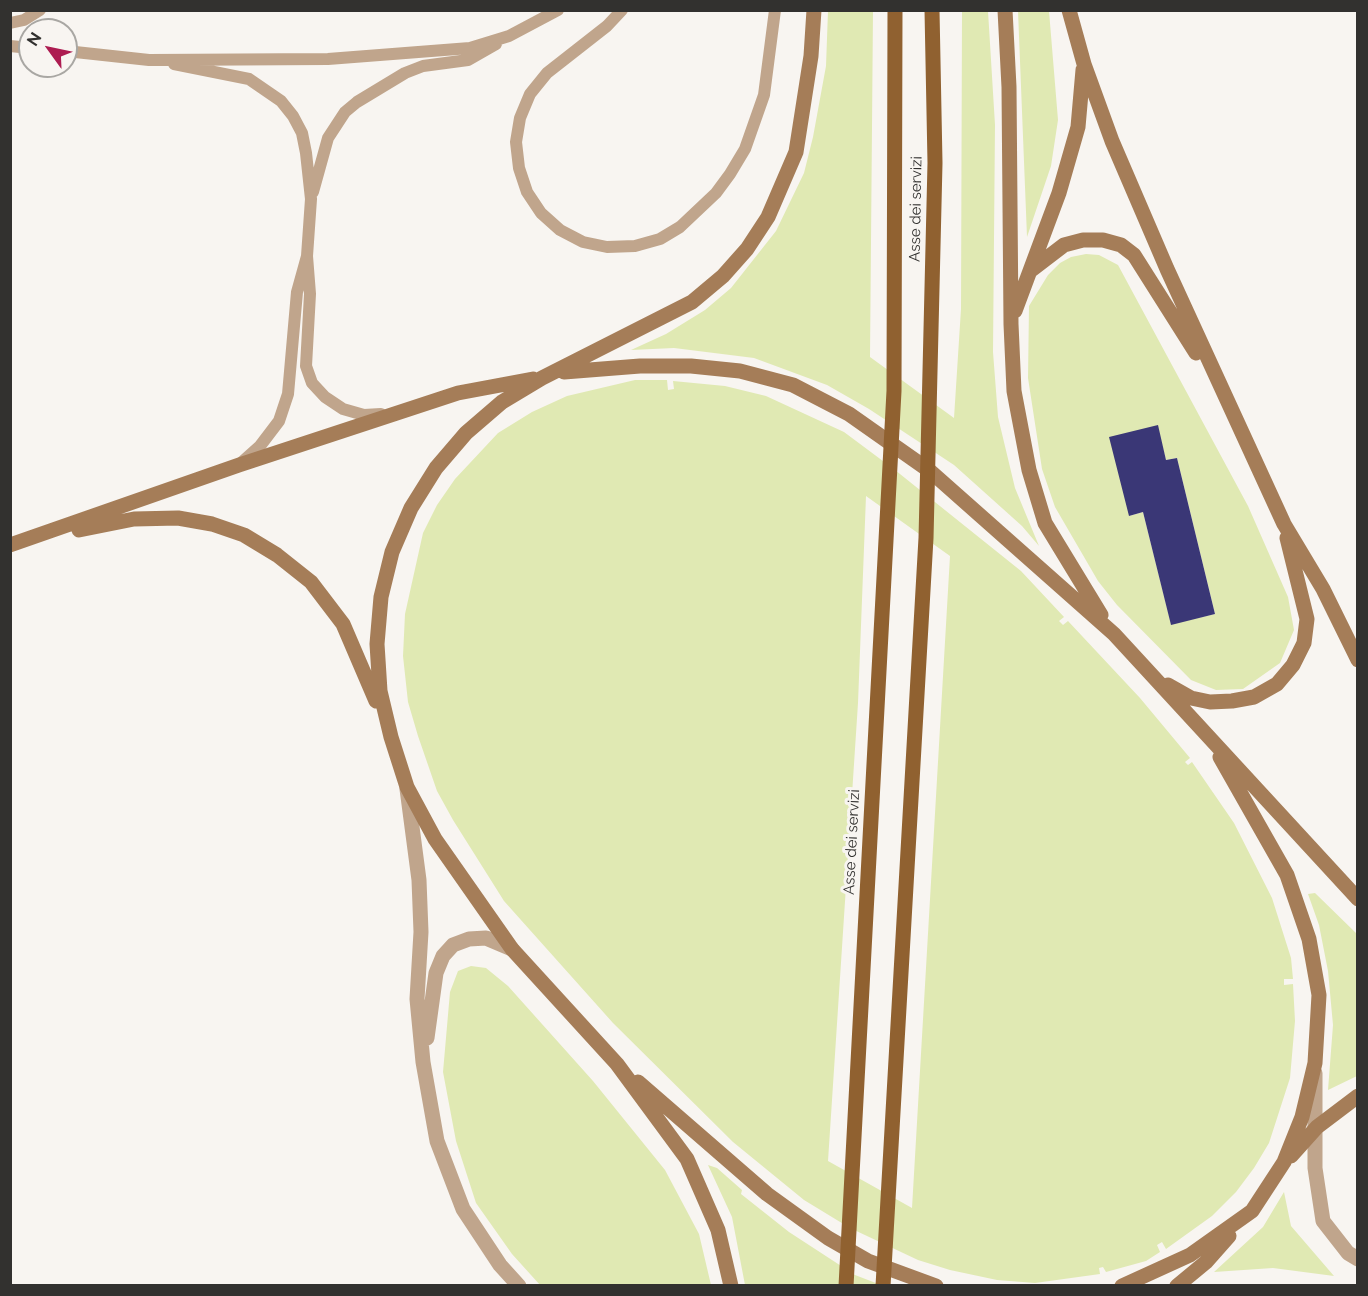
<!DOCTYPE html>
<style>
body{margin:0}
#map{position:relative;width:1368px;height:1296px;overflow:hidden;background:#f8f5f1;font-family:Raleway,sans-serif}
canvas{display:block}
.frame{position:absolute;inset:0;border:12px solid #32312f;pointer-events:none}
.north{position:absolute;left:18px;top:18px;width:60px;height:60px;box-sizing:border-box;background:#f8f5f1;border:2px solid #a9a7a3;border-radius:50%;rotate:303deg;font-size:16px;font-weight:700;line-height:24px;text-align:center;color:#32312f}
.north::after{content:'';display:block;margin:auto;width:21px;height:27px;background:#ad1c51;clip-path:polygon(50% 0,100% 100%,50% 72%,0 100%)}
</style>
<div id="map">
<canvas width="1368" height="1296"></canvas>
<div class="frame"></div>
<div class="north">N</div>
</div>
<script>
const g = document.querySelector('canvas').getContext('2d');
g.lineJoin = 'round';
function fillPath(path, color) { g.fillStyle = color; g.fill(path, 'evenodd'); }
const shape = rows => new Path2D(rows.map(r => 'M' + r).join(''));
function stroke(path, color, width, dash) { g.strokeStyle = color; g.lineWidth = width; g.lineCap = dash ? 'butt' : 'round'; g.setLineDash(dash || []); g.stroke(path); }
function label(font, color, halo, rows, align = 'center') {
  g.font = font + ' Raleway,sans-serif'; g.lineWidth = 6; g.setLineDash([]); g.textBaseline = 'middle'; g.strokeStyle = halo; g.fillStyle = color; for (const [text, x, y, turn = 0] of rows) {
    g.save(); g.translate(x, y); g.rotate((+turn || 0) * Math.PI / 180); g.textAlign = isNaN(turn) ? turn : align; if (halo) g.strokeText(text, 0, 0); g.fillText(text, 0, 0); g.restore();
  }
}
fillPath(shape([
 [828,11,873,11,870,357,954,418,961,309,962,11,988,11,995,125,993,352,998,417,1015,488,1039,546,1022,526,954,465,869,409,827,385,754,358,674,348,631,350,666,334,705,310,731,288,776,231,804,173,813,137,826,66],
 [1018,11,1049,11,1058,120,1051,166,1027,237],
 [1086,254,1099,255,1118,265,1248,506,1288,597,1294,630,1280,663,1243,689,1216,690,1191,680,1117,605,1098,581,1055,507,1042,469,1028,378,1029,306,1048,275,1060,263,1071,257],
 [1157,425,1166,460,1177,458,1215,614,1171,624,1143,512,1129,516],
 [635,380,667,380,668,390,674,389,673,381,725,386,766,396,844,432,895,470,1021,571,1064,617,1059,621,1063,625,1068,621,1140,698,1190,758,1185,762,1188,765,1192,762,1234,823,1272,898,1291,958,1293,979,1284,979,1284,985,1293,984,1295,1021,1290,1078,1269,1143,1254,1168,1236,1192,1212,1216,1166,1249,1162,1242,1157,1245,1160,1252,1146,1261,1106,1272,1103,1267,1099,1268,1100,1274,1035,1283,997,1280,950,1270,918,1260,850,1228,804,1200,733,1142,613,1023,504,901,453,820,437,791,418,736,408,702,403,656,405,614,423,533,437,505,455,479,498,433,532,412,567,396],
 [866,496,950,556,912,1208,828,1161,858,703],
 [1315,893,1357,934,1357,1076,1328,1090,1333,1025,1328,971,1319,925,1308,894],
 [471,966,486,968,508,986,593,1081,665,1170,699,1234,711,1285,540,1285,512,1254,476,1203,456,1141,443,1072,450,992,458,971],
 [708,1165,717,1168,742,1190,741,1194,789,1232,855,1275,881,1285,745,1285,732,1217],
 [1284,1192,1291,1226,1334,1276,1273,1268,1214,1272,1263,1227]
]), '#e0e9b3');
fillPath(shape([
 [1158,425,1166,460,1177,458,1215,614,1171,625,1143,512,1129,516,1109,437]
]), '#3a3776');
stroke(shape([
 [622,10,607,26,547,73,530,94,520,118,516,142,519,168,527,192,541,213,560,230,583,242,607,247,635,246,660,239,680,227,716,193,730,174,745,149,764,95,775,10],
 [10,23,24,20,40,10],
 [10,46,30,48],
 [66,51,149,60,328,59,470,48,509,36,558,10],
 [174,64,249,79,281,101,293,116,302,133,306,153,311,199,307,256],
 [313,192,328,138,345,112,357,102,405,73,423,66,468,60,496,44],
 [241,463,260,446,279,421,288,394,297,292,307,256,310,294,306,366,312,383,325,397,343,409,364,415,381,414]
]), '#c0a58c', 12);
stroke(shape([
 [407,789,419,880,421,932,417,999,423,1062,437,1141,463,1209,500,1265,519,1286],
 [427,1038,436,973,443,956,453,945,469,939,486,938,512,949],
 [1315,1073,1315,1168,1323,1221,1348,1253,1358,1259]
]), '#c0a58c', 15);
stroke(shape([
 [1005,10,1009,87,1011,324,1014,391,1029,470,1045,523,1101,615],
 [1069,10,1084,64,1112,141,1167,269,1284,524,1323,589,1358,660],
 [1030,271,1064,245,1083,240,1103,240,1121,245,1134,255,1196,353],
 [1015,311,1059,193,1078,127,1083,70],
 [564,372,640,366,691,366,740,371,793,385,849,414,930,471,1114,634,1358,899],
 [79,530,134,519,178,518,212,524,244,535,277,555,311,582,343,624,376,701],
 [10,545,239,465,458,393,533,379],
 [1168,685,1191,698,1210,702,1232,701,1254,697,1277,684,1293,665,1304,643,1307,619,1287,538],
 [638,1082,767,1194,828,1238,868,1261,936,1286],
 [1291,1156,1317,1127,1358,1096],
 [731,1286,718,1230,687,1159,617,1064,512,949,435,839,407,787,391,737,380,691,377,644,381,597,392,552,411,508,436,468,466,433,502,402,542,378,692,302,723,276,747,249,768,217,796,152,811,56,814,10],
 [1122,1286,1190,1255,1252,1211,1284,1162,1302,1117,1315,1063,1319,995,1309,939,1287,875,1220,757],
 [1177,1286,1206,1262,1229,1236]
]), '#a57d58', 15);
stroke(shape([
 [846,1286,894,391,895,10],
 [883,1286,926,538,935,163,932,10]
]), '#906130', 15);
label('15px', '#32312f', '#f8f5f1', [
 ["Asse dei servizi",916,209,-89],
 ["Asse dei servizi",852,842,-87]
]);
</script>
